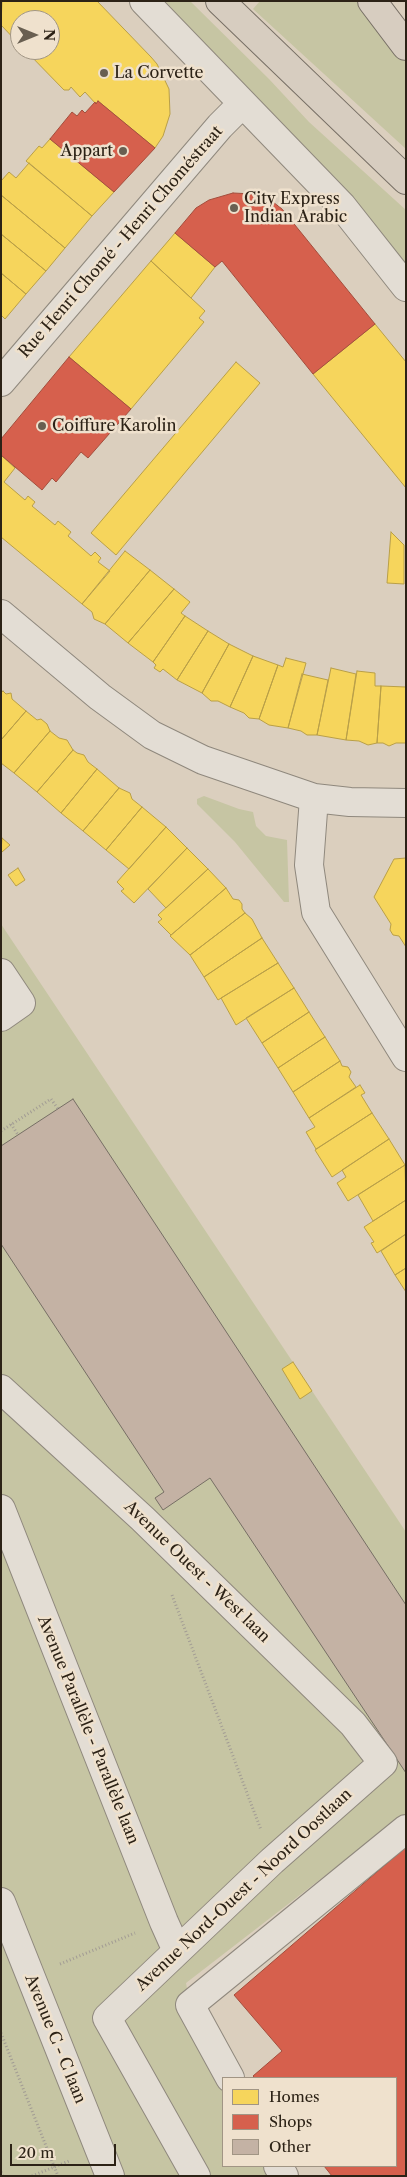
<!DOCTYPE html>
<meta charset="utf-8">
<style>
body{margin:0}
#map{position:relative;width:407px;height:2177px;overflow:hidden;background:#dbcfbe;font-family:"Libre Caslon Text",serif}
canvas{display:block}
.frame{position:absolute;inset:0;border:2px solid #2c2216;pointer-events:none}
.legend{position:absolute;left:222px;top:2077px;width:175px;height:90px;box-sizing:border-box;background:#efe1cd;border:1px solid #a19584;margin:0;padding:6px 9px;list-style:none;font-size:15px;color:#2c2216}
.legend li{display:flex;align-items:center;gap:10px;height:25px}
.legend b{width:25px;border:1px solid #a19584}
.north{position:absolute;left:10px;top:10px;width:50px;height:50px;box-sizing:border-box;background:#efe1cd;border:1px solid #a19584;border-radius:50%;rotate:90deg;font-size:14px;font-weight:700;line-height:20px;text-align:center;color:#2c2216}
.north::after{content:'';display:block;margin:auto;width:18px;height:22px;background:#695f51;clip-path:polygon(50% 0,100% 100%,50% 72%,0 100%)}
.scale{position:absolute;left:10px;top:2144px;width:106px;height:22px;box-sizing:border-box;border:2px solid #2c2216;border-top:0;padding-left:6px;font-size:15px;line-height:18px;white-space:nowrap;color:#2c2216;-webkit-text-stroke:4px #efe1cd;paint-order:stroke}
</style>
<div id="map">
<canvas width="407" height="2177"></canvas>
<div class="frame"></div>
<ul class="legend">
<li><b style="height:14px;background:#f6d55c"></b>Homes</li>
<li><b style="height:14px;background:#d6604d"></b>Shops</li>
<li><b style="height:14px;background:#c4b2a4"></b>Other</li>
</ul>
<div class="north">N</div>
<div class="scale">20 m</div>
</div>
<script>
const g = document.querySelector('canvas').getContext('2d');
g.lineJoin = 'round';
function fillPath(path, color) { g.fillStyle = color; g.fill(path, 'evenodd'); }
const shape = rows => new Path2D(rows.map(r => 'M' + r).join(''));
function stroke(path, color, width, dash) { g.strokeStyle = color; g.lineWidth = width; g.lineCap = dash ? 'butt' : 'round'; g.setLineDash(dash || []); g.stroke(path); }
function label(font, color, halo, rows, align = 'center') {
  g.font = font + ' "Libre Caslon Text",serif'; g.lineWidth = 5; g.setLineDash([]); g.textBaseline = 'middle'; g.strokeStyle = halo; g.fillStyle = color; for (const [text, x, y, turn = 0] of rows) {
    g.save(); g.translate(x, y); g.rotate((+turn || 0) * Math.PI / 180); g.textAlign = isNaN(turn) ? turn : align; if (halo) g.strokeText(text, 0, 0); g.fillText(text, 0, 0); g.restore();
  }
}
fillPath(shape([
 [165,1,190,1,269,79,309,122,406,210,406,267,300,142,203,44],
 [260,1,359,1,406,61,406,149,253,9],
 [204,796,239,809,253,812,256,826,266,836,287,840,289,902,284,902,235,842,197,804,197,799],
 [1,924,406,1532,406,1813,186,1983,190,2005,223,2078,223,2166,290,2166,296,2176,1,2176]
]), '#c6c5a3');
const homes = shape([
 [2,1,97,1,151,57,157,64,169,89,170,114,163,136,155,148,98,101,96,104,85,92,80,97,71,87,69,90,64,90,25,50,50,50,50,20,20,20,20,45,1,25,2,1],
 [50,139,114,192,92,216,26,161,39,146,42,148,50,139],
 [29,163,92,216,65,248,1,195,1,181,9,172,16,178,29,163],
 [1,195,65,248,46,271,1,234,1,195],
 [175,233,215,267,191,298,151,261,175,233],
 [1,234,46,271,26,294,1,273,1,234],
 [151,261,205,311,199,318,204,322,131,409,69,357,151,261],
 [1,273,26,294,5,319,1,315,1,273],
 [375,324,406,362,406,488,313,374,375,324],
 [236,362,260,383,116,555,91,533,236,362],
 [1,455,15,468,4,482,25,500,28,496,35,502,32,506,55,525,58,521,71,532,68,536,91,556,95,552,101,558,98,562,110,571,82,604,1,537,1,455],
 [391,532,404,545,404,584,387,583,391,532],
 [125,551,150,570,105,624,94,619,92,612,82,604,125,551],
 [150,570,174,589,128,643,105,624,150,570],
 [174,589,190,602,181,613,185,616,153,662,128,643,174,589],
 [185,616,208,631,177,680,163,669,160,672,154,668,156,665,153,662,185,616],
 [208,631,229,644,202,693,177,680,208,631],
 [229,644,253,656,230,707,218,701,211,701,202,693,229,644],
 [253,656,278,665,259,719,249,718,244,713,230,707,253,656],
 [286,658,306,663,288,728,269,725,259,719,278,665,283,667,286,658],
 [331,668,356,674,346,740,317,735,331,668],
 [357,671,375,673,375,686,381,686,377,743,368,745,359,741,346,740,357,671],
 [302,674,328,680,317,735,307,735,301,731,288,728,302,674],
 [381,686,406,687,406,743,396,743,389,746,383,743,377,743,381,686],
 [3,691,6,694,11,693,12,699,26,711,1,740,1,693,3,691],
 [26,711,37,720,41,719,47,724,50,731,14,773,1,763,1,740,26,711],
 [50,731,59,738,67,740,73,750,37,792,14,773,50,731],
 [73,750,77,753,84,755,88,762,97,769,61,813,37,792,73,750],
 [97,769,119,788,83,831,61,813,97,769],
 [119,788,130,793,132,799,142,807,106,850,83,831,119,788],
 [142,807,166,827,129,869,106,850,142,807],
 [166,827,187,848,134,903,121,891,124,889,117,882,166,827],
 [2,838,10,845,2,852,1,851,2,838],
 [187,848,208,869,166,908,148,889,187,848],
 [406,858,406,947,399,936,393,935,390,930,391,924,374,897,394,859,406,858],
 [18,868,25,880,16,886,8,875,18,868],
 [208,869,226,888,171,935,158,922,162,919,158,915,208,869],
 [226,888,233,899,239,900,242,904,242,909,245,913,190,955,170,936,226,888],
 [245,913,252,919,262,938,204,977,190,955,245,913],
 [262,938,278,963,218,1000,204,977,262,938],
 [278,963,294,988,236,1025,221,998,278,963],
 [294,988,309,1012,262,1043,246,1018,294,988],
 [309,1012,325,1037,278,1068,262,1043,309,1012],
 [325,1037,340,1061,293,1092,278,1068,325,1037],
 [340,1061,342,1066,348,1067,351,1072,349,1077,356,1087,309,1118,293,1092,340,1061],
 [360,1085,365,1093,361,1095,372,1113,316,1149,306,1132,315,1127,309,1118,360,1085],
 [372,1113,389,1139,332,1177,315,1150,372,1113],
 [389,1139,405,1165,348,1201,337,1183,346,1177,342,1170,389,1139],
 [405,1165,406,1200,373,1221,358,1195,405,1165],
 [406,1200,406,1234,377,1253,371,1243,374,1242,364,1227,406,1200],
 [406,1234,406,1268,395,1275,381,1251,406,1234],
 [406,1268,406,1292,395,1275,406,1268],
 [293,1362,312,1391,300,1399,282,1369,293,1362]
]);
fillPath(homes, '#f6d55c');
stroke(homes, '#b99f47', 1);
const shops = shape([
 [98,101,155,148,114,192,50,139,72,112,77,116,82,110,85,113,95,102,96,104,98,101],
 [233,193,253,194,273,202,282,209,375,324,313,374,222,261,215,267,175,233,196,208,209,200,233,193],
 [69,357,131,409,88,458,81,452,56,482,52,478,42,490,1,455,1,439,69,357],
 [406,1847,406,2176,332,2176,324,2166,396,2166,396,2078,255,2078,253,2076,282,2051,234,1995,406,1847]
]);
fillPath(shops, '#d6604d');
stroke(shops, '#a34d3c', 1);
const building = shape([
 [73,1099,406,1605,406,1773,210,1478,163,1510,155,1498,164,1492,1,1244,1,1146,73,1099]
]);
fillPath(building, '#c4b2a4');
stroke(building, '#776f65', 1);
const minor = shape([
 [144,1,342,206,406,287],
 [1,382,220,126,242,104],
 [1,614,100,697,152,735,203,760,314,798,350,802,406,803],
 [314,798,309,865,316,912,406,1057],
 [1,973,21,1003,1,1017],
 [1,1389,143,1519,353,1724,383,1763,272,1861,107,2018,196,2176],
 [1,1509,164,1922,177,1951],
 [1,1902,110,2176],
 [230,2078,190,2005,406,1829],
 [278,2166,284,2176]
]);
const major = shape([
 [220,1,406,180],
 [372,1,406,46]
]);
stroke(minor, '#8f887d', 30);
stroke(major, '#776f65', 30);
stroke(shape([
 [11,1124,18,1135],
 [1,1131,51,1099,58,1109],
 [172,1595,261,1830],
 [60,1964,135,1933],
 [1,2033,58,2176],
 [1,2172,3,2176],
 [32,2176,69,2161]
]), '#a29c94', 3, [1, 2.5]);
stroke(minor, '#e3ddd4', 28);
stroke(major, '#d7cdc0', 28);
for (const [x, y, r, color] of [
 [104,73,5,"#695f51"],
 [123,151,5,"#695f51"],
 [234,208,5,"#695f51"],
 [42,426,5,"#695f51"]
]) { const dot = new Path2D(); dot.arc(x, y, r, 0, 2 * Math.PI); g.fillStyle = color; g.fill(dot); stroke(dot, '#efe1cd', 2); }
label('16px', '#2c2216', '#efe1cd', [
 ["La Corvette",114,73],
 ["Appart",113,151,"right"],
 ["City Express",244,199],
 ["Indian Arabic",244,217],
 ["Coiffure Karolin",52,426]
], 'left');
label('16px', '#2c2216', '#efe1cd', [
 ["Rue Henri Chomé - Henri Choméstraat",121,242,-49],
 ["Avenue Ouest - West laan",197,1572,44],
 ["Avenue Parallèle - Parallèle laan",88,1730,68],
 ["Avenue Nord-Ouest - Noord Oostlaan",244,1890,-43],
 ["Avenue C - C laan",55,2039,68]
]);
</script>
